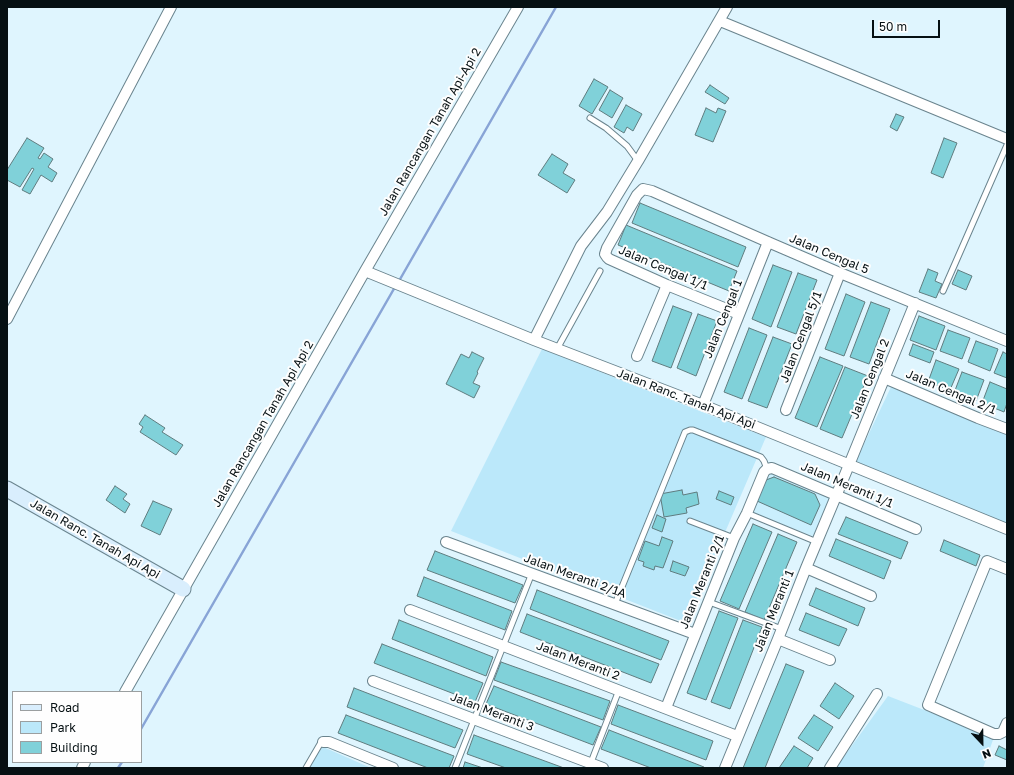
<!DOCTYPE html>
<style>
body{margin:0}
#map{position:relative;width:1014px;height:775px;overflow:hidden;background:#dff5fe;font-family:"Golos Text",sans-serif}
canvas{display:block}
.frame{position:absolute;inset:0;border:8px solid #061013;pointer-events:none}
.legend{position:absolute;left:12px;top:691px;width:130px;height:72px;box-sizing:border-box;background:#fefefe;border:1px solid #9b9fa0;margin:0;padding:5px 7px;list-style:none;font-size:12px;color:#061013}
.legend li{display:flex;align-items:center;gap:8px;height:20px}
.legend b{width:20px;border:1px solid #9b9fa0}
.north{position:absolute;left:962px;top:723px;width:40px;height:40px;-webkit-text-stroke:3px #fefefe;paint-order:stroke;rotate:158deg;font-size:11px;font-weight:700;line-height:16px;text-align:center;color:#061013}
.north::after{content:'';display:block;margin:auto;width:14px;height:18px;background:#061013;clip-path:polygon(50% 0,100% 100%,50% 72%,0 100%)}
.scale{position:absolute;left:872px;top:20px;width:68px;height:18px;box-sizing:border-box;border:2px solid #061013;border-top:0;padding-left:5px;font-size:12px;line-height:14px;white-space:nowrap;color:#061013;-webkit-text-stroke:3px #fefefe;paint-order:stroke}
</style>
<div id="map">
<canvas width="1014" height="775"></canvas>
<div class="frame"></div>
<ul class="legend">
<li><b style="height:5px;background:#d9eefd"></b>Road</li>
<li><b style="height:11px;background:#bbe8fa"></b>Park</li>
<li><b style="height:11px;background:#80d1d9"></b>Building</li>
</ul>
<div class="north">N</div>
<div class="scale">50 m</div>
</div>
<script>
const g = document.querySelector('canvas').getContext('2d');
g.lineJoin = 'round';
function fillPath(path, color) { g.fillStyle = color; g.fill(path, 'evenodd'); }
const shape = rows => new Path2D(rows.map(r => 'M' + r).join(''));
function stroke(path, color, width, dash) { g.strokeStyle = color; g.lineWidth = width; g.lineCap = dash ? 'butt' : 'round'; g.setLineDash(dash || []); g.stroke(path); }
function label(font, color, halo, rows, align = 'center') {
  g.font = font + ' "Golos Text",sans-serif'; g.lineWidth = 4; g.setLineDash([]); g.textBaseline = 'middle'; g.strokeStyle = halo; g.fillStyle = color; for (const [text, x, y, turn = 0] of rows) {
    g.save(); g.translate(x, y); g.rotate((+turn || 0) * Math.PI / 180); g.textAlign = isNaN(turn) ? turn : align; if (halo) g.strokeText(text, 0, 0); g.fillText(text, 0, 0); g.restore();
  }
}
fillPath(shape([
 [767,471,831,496,815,537,750,512]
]), '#caeffd');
fillPath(shape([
 [542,349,766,437,686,623,451,531],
 [891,387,1007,435,1007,525,855,463],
 [888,696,994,737,983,768,837,768,840,762],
 [321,746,371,768,310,768]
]), '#bbe8fa');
stroke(shape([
 [399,281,556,7],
 [141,729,395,287],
 [118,768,122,762]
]), '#88a4d6', 2.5);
const building = shape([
 [594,79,608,87,592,114,579,106,594,79],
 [710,85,729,98,725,104,705,92,710,85],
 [610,90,623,98,612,118,599,110,610,90],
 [626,105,642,114,633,131,627,127,624,133,614,127,626,105],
 [706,108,716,113,718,108,726,111,713,142,695,135,706,108],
 [896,114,904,117,897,131,890,127,896,114],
 [27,138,44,148,38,158,40,159,44,153,53,159,48,167,57,173,52,182,41,175,30,194,22,190,34,169,32,168,20,187,7,180,7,170,27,138],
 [944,138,957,143,943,178,931,173,944,138],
 [552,154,568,164,563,173,575,180,567,193,538,175,552,154],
 [640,203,746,247,738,267,632,223,640,203],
 [626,225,737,271,729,291,618,245,626,225],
 [773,265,792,272,771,327,752,319,773,265],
 [928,269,938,273,935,281,942,284,936,298,919,292,928,269],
 [958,270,972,276,966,290,952,284,958,270],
 [798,273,817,280,796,334,777,327,798,273],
 [846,294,865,302,844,356,825,349,846,294],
 [871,302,890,309,869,364,850,357,871,302],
 [673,306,692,313,671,368,652,361,673,306],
 [698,314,717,321,696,376,677,368,698,314],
 [919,316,945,326,936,350,910,340,919,316],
 [749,328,767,335,742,399,724,392,749,328],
 [948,330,970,338,962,359,940,351,948,330],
 [773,337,792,344,767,408,748,401,773,337],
 [976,341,998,349,990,371,968,362,976,341],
 [913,344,934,352,930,363,909,355,913,344],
 [472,352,484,358,477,372,478,373,473,383,480,386,474,398,446,384,461,354,469,358,472,352],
 [1003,352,1007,354,1007,378,994,373,1003,352],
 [820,357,843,366,817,427,795,418,820,357],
 [936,360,959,369,950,390,928,382,936,360],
 [845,367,868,376,842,438,820,429,845,367],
 [962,372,984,380,976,401,954,393,962,372],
 [990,382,1007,389,1007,403,1004,412,982,403,990,382],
 [145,415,165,428,162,432,183,445,176,455,140,432,143,427,139,424,145,415],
 [774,477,815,494,820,505,811,525,757,501,766,480,774,477],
 [115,486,127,494,123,499,130,504,125,513,106,500,115,486],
 [682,490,683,495,697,492,699,504,686,508,687,513,664,517,660,494,682,490],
 [719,491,734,497,731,505,716,499,719,491],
 [153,501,172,509,160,535,141,526,153,501],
 [657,515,666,519,662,532,652,528,657,515],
 [846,517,908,542,901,559,838,534,846,517],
 [753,524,772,532,739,609,720,601,753,524],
 [778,534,797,542,764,620,745,612,778,534],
 [662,537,673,541,663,568,655,566,654,570,643,566,644,562,638,560,645,541,659,546,662,537],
 [836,539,891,561,884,579,829,556,836,539],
 [944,540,980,555,976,566,940,551,944,540],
 [435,551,523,585,515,603,427,570,435,551],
 [673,561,689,567,685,576,670,571,673,561],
 [424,577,512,611,505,630,417,596,424,577],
 [816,588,865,608,858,626,809,605,816,588],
 [537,590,669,641,661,660,530,609,537,590],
 [719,611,738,618,706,700,687,693,719,611],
 [806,613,847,629,839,646,799,630,806,613],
 [527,614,659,664,651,683,520,632,527,614],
 [399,620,493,657,486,676,392,639,399,620],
 [743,620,762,627,730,709,711,702,743,620],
 [382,644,483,683,475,702,374,663,382,644],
 [501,662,610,701,603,720,494,680,501,662],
 [786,664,804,671,765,768,743,768,786,664],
 [835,683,854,696,839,719,820,706,835,683],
 [494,686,601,727,593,745,486,704,494,686],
 [354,688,463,730,455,748,347,707,354,688],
 [618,705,713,741,706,760,611,724,618,705],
 [346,715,454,756,449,768,428,768,338,733,346,715],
 [814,715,833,727,818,751,798,738,814,715],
 [609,730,704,767,703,768,651,768,601,749,609,730],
 [474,735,564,768,506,768,467,754,474,735],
 [794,746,813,758,807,768,779,768,794,746],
 [999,746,1007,750,1007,760,995,755,999,746],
 [465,762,483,768,463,768,465,762]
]);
fillPath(building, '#80d1d9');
stroke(building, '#5f7c7f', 1);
const lane = shape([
 [590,118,606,128,627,146,638,161],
 [943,291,1007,145],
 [557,349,600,271],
 [747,513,817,542],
 [690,521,734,538],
 [709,602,782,629],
 [615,604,685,432,690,430,693,430,761,457,764,461,767,469],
 [590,765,619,690],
 [306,768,320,744,323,742],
 [455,768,532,573]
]);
const street = shape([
 [720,21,1007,139],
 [365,271,534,340,703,405,1007,529],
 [739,314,667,285,609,259,607,257,605,254,607,248,637,195,643,189,652,191,768,242,840,273,1007,341],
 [7,319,171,7],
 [534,340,581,246,607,212,638,161,727,7],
 [637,356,667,285],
 [884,378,978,418,1007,429],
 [703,405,768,242],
 [786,410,840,273],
 [446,542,695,634],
 [806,568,871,596],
 [1007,569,987,561,928,705,994,734,999,734,1003,732,1007,723],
 [410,610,737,736],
 [778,639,830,660],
 [373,681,603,768],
 [125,692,365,271,518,7],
 [666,708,734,538,747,513,764,472,767,469,772,468,916,529],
 [323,742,329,742,393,768],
 [82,768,85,762],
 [725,768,778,639,806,568,849,465,915,303],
 [830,768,877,694]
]);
const secondary = shape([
 [7,489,183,589]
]);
stroke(lane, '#6a848e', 7);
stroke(street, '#6a848e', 12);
stroke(secondary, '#6a848e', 17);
stroke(lane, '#fff', 5);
stroke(street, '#fff', 10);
stroke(secondary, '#d9eefd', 15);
label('12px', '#061013', '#fefefe', [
 ["Jalan Rancangan Tanah Api-Api 2",430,132,-60],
 ["Jalan Cengal 5",829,254,23],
 ["Jalan Cengal 1/1",663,268,23],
 ["Jalan Cengal 1",723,319,-68],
 ["Jalan Cengal 5/1",801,337,-69],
 ["Jalan Cengal 2",870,379,-68],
 ["Jalan Cengal 2/1",951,392,23],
 ["Jalan Ranc. Tanah Api Api",686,399,21],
 ["Jalan Rancangan Tanah Api Api 2",263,424,-60],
 ["Jalan Meranti 1/1",847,485,23],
 ["Jalan Ranc. Tanah Api Api",95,539,30],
 ["Jalan Meranti 2/1A",575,576,20],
 ["Jalan Meranti 2/1",702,582,-68],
 ["Jalan Meranti 1",774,611,-68],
 ["Jalan Meranti 2",578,661,21],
 ["Jalan Meranti 3",492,712,21]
]);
</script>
